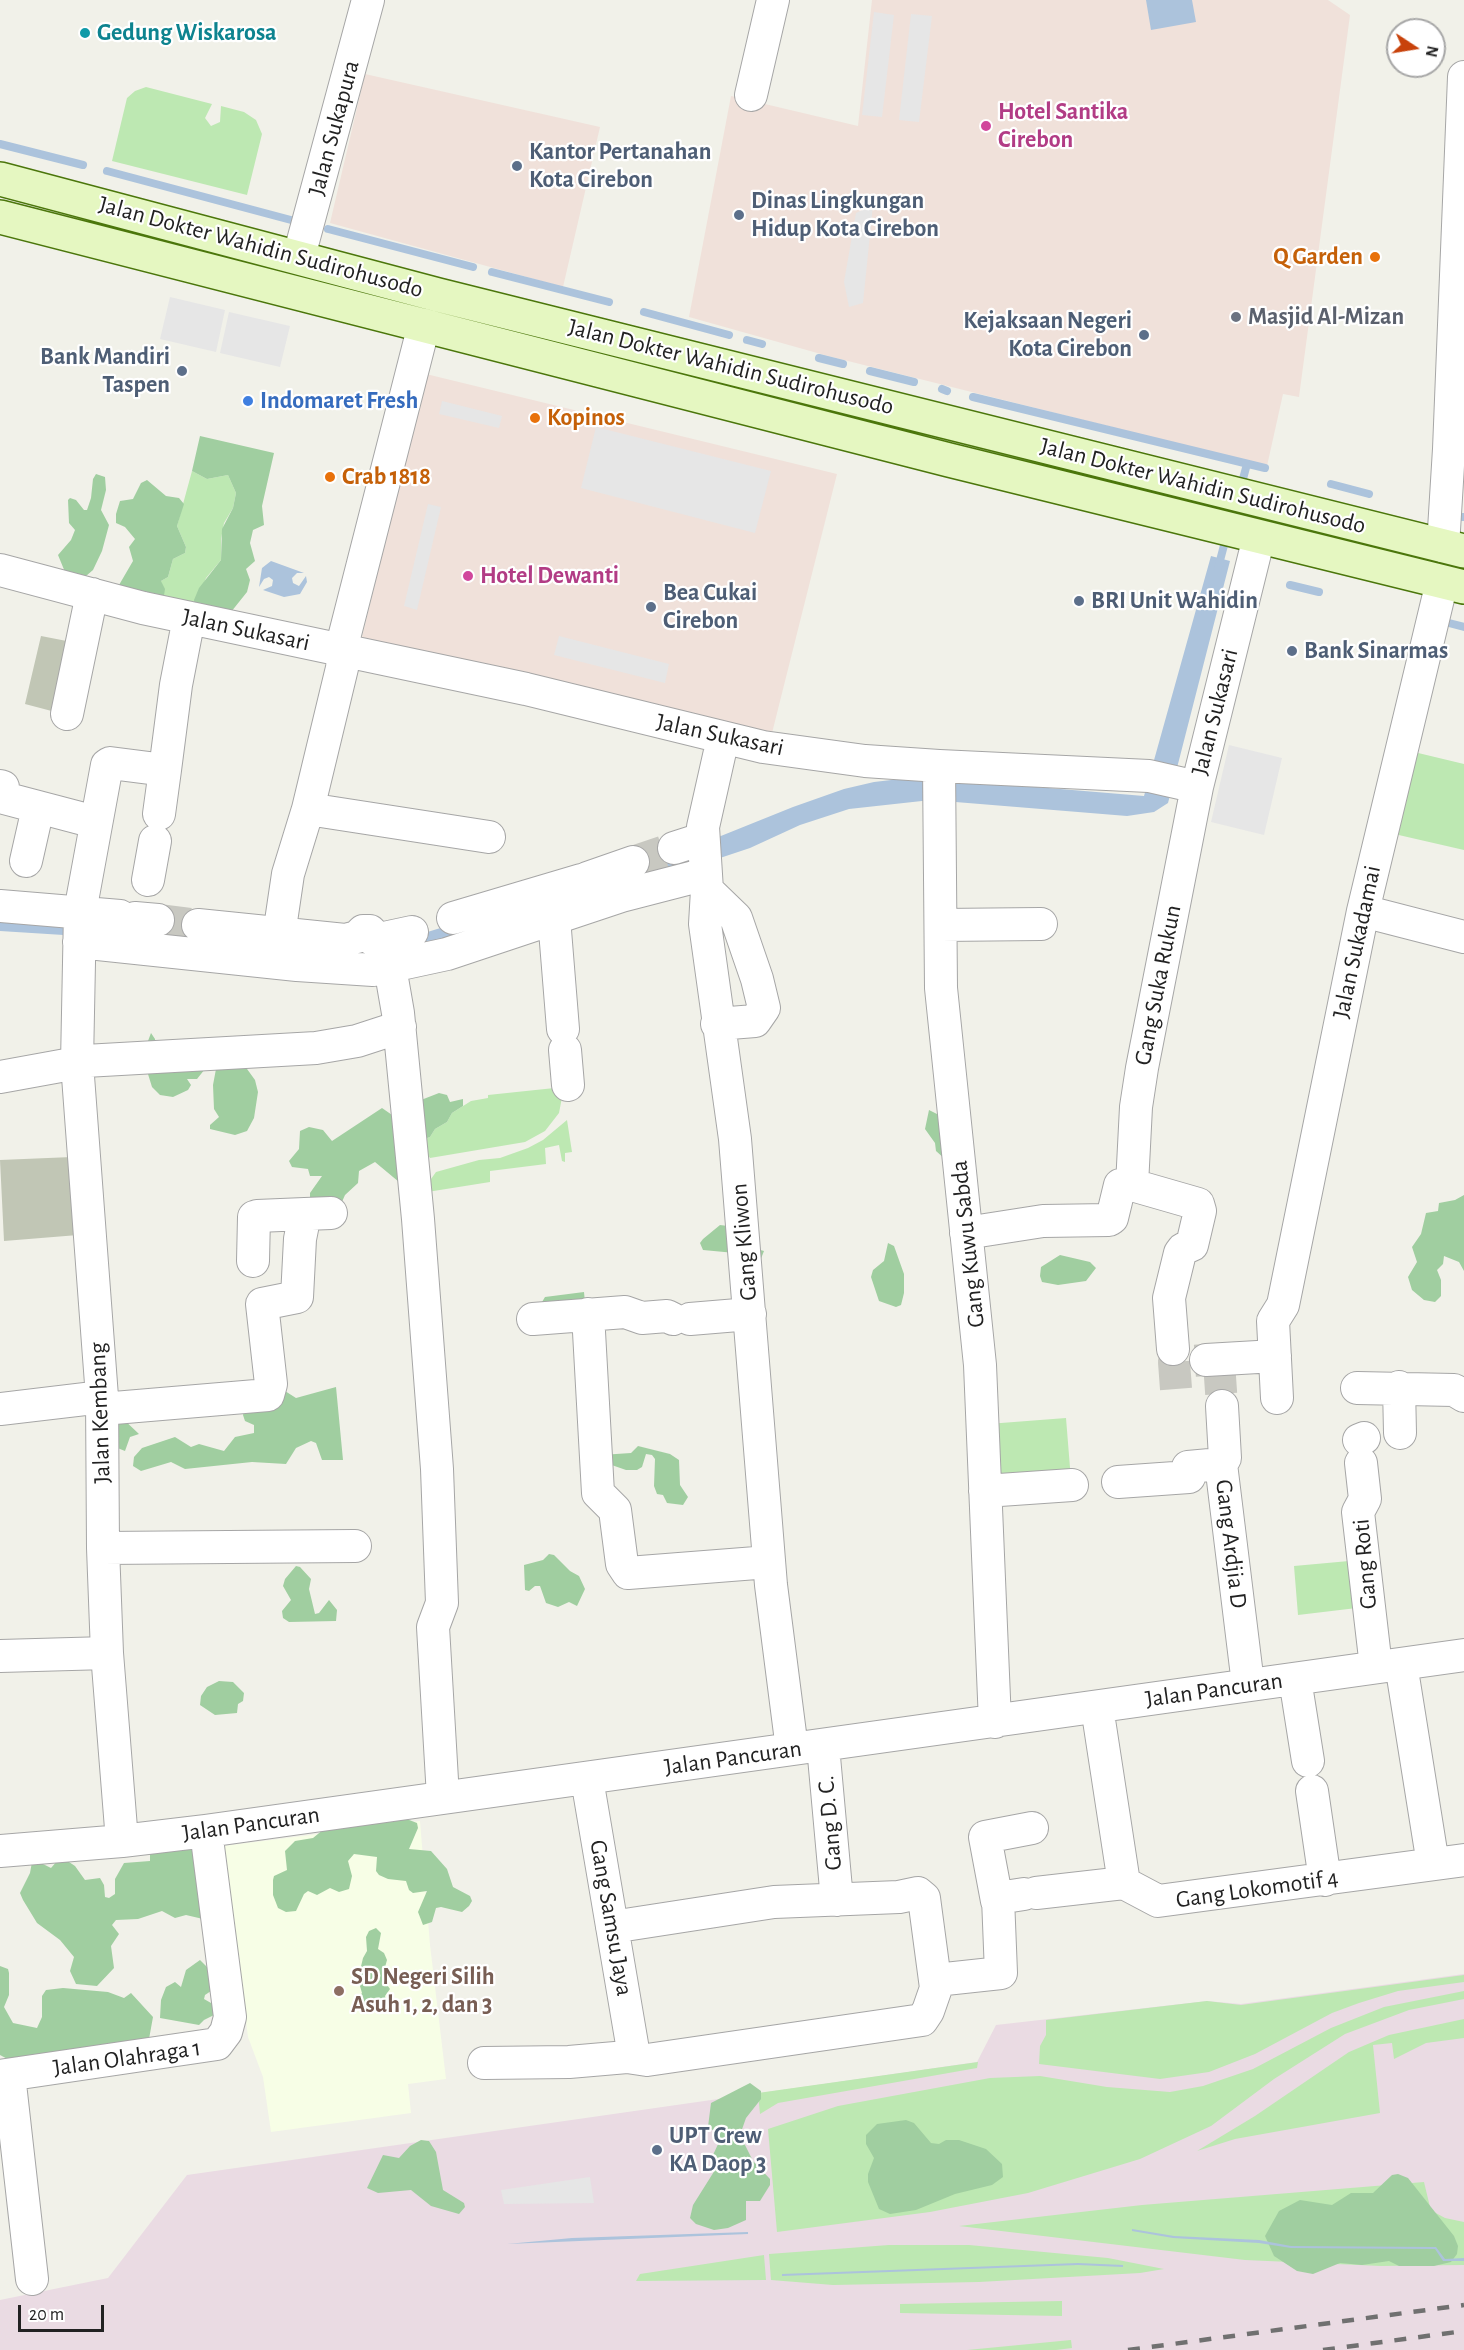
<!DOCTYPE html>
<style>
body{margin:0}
#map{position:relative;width:1464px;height:2350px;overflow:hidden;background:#f1f1e9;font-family:"Alegreya Sans",sans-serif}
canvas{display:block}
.north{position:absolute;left:1386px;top:18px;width:60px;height:60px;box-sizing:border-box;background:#fff;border:2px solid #a7a7a7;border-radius:50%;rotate:102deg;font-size:16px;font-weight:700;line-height:24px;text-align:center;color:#222}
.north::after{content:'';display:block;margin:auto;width:21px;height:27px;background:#c8420b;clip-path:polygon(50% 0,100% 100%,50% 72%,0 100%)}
.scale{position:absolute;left:18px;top:2305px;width:86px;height:27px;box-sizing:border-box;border:3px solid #222;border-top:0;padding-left:8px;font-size:18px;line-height:21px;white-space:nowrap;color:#222;-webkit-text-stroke:4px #fff;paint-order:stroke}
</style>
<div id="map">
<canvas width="1464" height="2350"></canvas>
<div class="north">N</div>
<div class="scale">20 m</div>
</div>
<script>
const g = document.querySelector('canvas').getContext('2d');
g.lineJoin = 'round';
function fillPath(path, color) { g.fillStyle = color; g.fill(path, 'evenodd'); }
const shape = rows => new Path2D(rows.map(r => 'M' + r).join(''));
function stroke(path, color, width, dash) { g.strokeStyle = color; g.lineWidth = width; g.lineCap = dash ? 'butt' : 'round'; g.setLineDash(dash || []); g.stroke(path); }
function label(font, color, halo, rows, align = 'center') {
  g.font = font + ' "Alegreya Sans",sans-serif'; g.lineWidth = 4.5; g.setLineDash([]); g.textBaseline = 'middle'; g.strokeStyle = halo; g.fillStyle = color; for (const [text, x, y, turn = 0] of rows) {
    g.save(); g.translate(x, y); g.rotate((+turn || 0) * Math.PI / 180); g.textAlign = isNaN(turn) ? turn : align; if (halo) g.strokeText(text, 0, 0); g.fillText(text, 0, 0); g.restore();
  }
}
fillPath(shape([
 [872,0,1328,0,1350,15,1299,397,1283,394,1267,466,828,356,689,317,731,96,858,126],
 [365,74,600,127,563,287,330,223],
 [426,374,837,474,771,737,362,637]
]), '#f0e1da');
fillPath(shape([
 [1464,1974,1464,2350,0,2350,0,2300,108,2278,187,2175,977,2062,996,2025,1207,2001,1241,2004]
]), '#eadbe3');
fillPath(shape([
 [420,1821,430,1945,446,2079,408,2084,411,2113,271,2132,263,2077,248,2037,224,1846]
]), '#f7fee6');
fillPath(shape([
 [41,636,77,643,63,714,25,704],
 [72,1157,78,1235,4,1241,0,1160]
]), '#c1c6b5');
fillPath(shape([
 [146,87,212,104,205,118,211,126,220,122,221,106,244,112,256,120,262,134,247,195,112,161,127,98,135,91],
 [192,471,207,479,228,475,236,493,233,508,224,523,221,539,221,560,206,578,195,609,163,602,161,581,168,577,173,559,185,553,186,547,177,526],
 [1414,752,1464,764,1464,850,1390,833],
 [564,1087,559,1113,545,1131,525,1142,430,1158,418,1141,430,1137,435,1129,447,1122,452,1113,471,1101,488,1098,488,1095],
 [567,1120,572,1152,565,1153,565,1162,562,1161,559,1145,545,1148,546,1164,490,1171,490,1182,421,1193,436,1172,479,1160,500,1158,528,1148,543,1140],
 [1066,1418,1071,1480,991,1485,988,1424],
 [1360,1560,1365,1607,1298,1615,1294,1566],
 [1464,1975,1464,1982,1398,1991,1359,2003,1332,2013,1255,2054,1209,2072,1160,2079,1039,2064,1040,2046,1046,2035,1046,2020,1207,2001,1241,2005],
 [1464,1991,1464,1999,1409,2010,1345,2034,1274,2079,1211,2126,1140,2159,1028,2193,930,2212,777,2232,768,2129,838,2106,990,2078,1040,2076,1107,2087,1170,2092,1203,2086,1253,2069,1331,2028,1384,2007],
 [1464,2019,1464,2038,1426,2043,1394,2059,1392,2043,1373,2045,1380,2113,1235,2139,1197,2151,1255,2116,1349,2052,1389,2035],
 [978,2062,977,2068,778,2103,760,2114,758,2093],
 [1424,2182,1430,2207,1434,2212,1445,2218,1464,2222,1464,2265,1381,2266,1245,2260,959,2226,1142,2205],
 [889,2245,969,2245,1108,2258,1164,2269,1140,2273,979,2282,833,2285,771,2280,769,2254],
 [764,2255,766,2280,636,2281,640,2274],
 [1062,2301,1062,2316,900,2313,900,2304],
 [1071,2340,1072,2348,1056,2350,967,2350]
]), '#bde8b2');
fillPath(shape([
 [200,436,274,453,262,506,264,525,253,530,250,543,255,561,246,569,250,580,247,592,231,612,195,609,194,600,199,588,221,560,222,529,233,508,236,493,228,475,207,479,192,471],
 [96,474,105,477,106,490,101,510,109,525,102,551,93,570,86,576,65,572,58,555,71,540,75,530,69,523,68,500,70,498,76,500,84,510,87,510,91,498,93,479],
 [147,480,166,496,179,498,184,504,177,526,186,547,185,553,173,559,168,577,161,581,165,589,163,602,119,585,133,561,129,547,135,539,125,527,116,523,116,514,120,501,133,499,141,483],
 [151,1033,155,1039,156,1049,225,1062,228,1069,242,1062,255,1080,258,1092,254,1118,247,1131,235,1135,210,1129,210,1125,219,1117,214,1109,213,1085,216,1069,205,1069,197,1079,187,1079,191,1085,188,1090,173,1097,160,1095,152,1087,139,1045,138,1042,148,1041],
 [439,1093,447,1095,450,1102,463,1099,463,1106,452,1113,447,1122,435,1129,430,1137,416,1142,405,1187,375,1162,359,1171,358,1183,345,1195,341,1204,310,1202,310,1193,322,1176,310,1176,308,1169,292,1167,289,1161,299,1149,300,1131,309,1127,323,1130,332,1141,382,1108,395,1117,421,1100],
 [929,1110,939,1115,946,1160,936,1151,935,1143,925,1129],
 [1464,1195,1464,1271,1459,1262,1444,1256,1443,1264,1437,1270,1441,1280,1441,1296,1435,1302,1424,1300,1412,1290,1408,1277,1417,1262,1412,1247,1421,1234,1426,1213,1438,1211,1439,1203,1455,1200],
 [720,1225,728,1226,757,1249,764,1251,760,1261,735,1253,703,1250,700,1243,703,1239],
 [888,1243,894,1246,904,1274,904,1293,901,1305,896,1307,879,1301,871,1277,873,1270,884,1261],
 [1060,1255,1090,1262,1096,1268,1086,1281,1058,1285,1042,1282,1040,1276,1041,1267],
 [584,1292,586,1313,542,1315,542,1302,545,1297],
 [336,1387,343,1460,322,1460,316,1443,311,1441,296,1448,286,1464,252,1462,185,1469,171,1462,141,1471,133,1466,134,1457,142,1448,175,1437,191,1447,199,1444,224,1451,235,1437,254,1433,254,1425,245,1421,243,1415,245,1407,285,1391,296,1398],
 [120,1416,139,1434,130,1437,125,1451,110,1445],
 [638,1446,670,1454,679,1460,680,1485,688,1497,683,1505,667,1503,663,1495,657,1494,654,1486,655,1459,652,1455,646,1454,642,1467,637,1470,626,1470,603,1462,601,1455,631,1453],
 [549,1554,554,1555,570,1571,579,1576,585,1589,577,1606,569,1602,558,1607,546,1603,540,1586,535,1586,529,1591,525,1590,524,1565,543,1560],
 [296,1566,300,1567,311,1579,309,1589,315,1614,319,1613,329,1600,337,1610,336,1621,289,1622,283,1618,282,1611,291,1600,283,1586,285,1579],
 [219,1681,233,1682,244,1693,243,1701,238,1704,237,1713,215,1715,200,1705,201,1696,207,1687],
 [404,1818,417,1823,418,1828,409,1849,431,1851,447,1869,453,1887,470,1896,472,1901,469,1906,462,1912,441,1907,436,1908,432,1922,423,1925,418,1912,427,1891,413,1893,409,1890,406,1881,388,1879,379,1875,376,1871,377,1857,354,1854,348,1861,352,1876,349,1889,339,1892,330,1888,317,1895,308,1891,304,1894,296,1911,286,1912,278,1908,273,1895,273,1880,274,1876,287,1870,285,1851,295,1841,313,1838,324,1829],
 [195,1845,203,1919,186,1915,175,1918,162,1911,138,1919,116,1920,112,1925,119,1934,111,1946,114,1968,97,1986,76,1984,70,1971,74,1957,60,1940,37,1923,23,1900,20,1893,30,1873,32,1862,35,1860,51,1868,58,1860,66,1860,75,1866,85,1880,100,1878,104,1885,105,1897,109,1898,115,1894,115,1879,124,1863,150,1861,150,1850],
 [376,1928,381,1933,378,1949,384,1953,387,1960,382,1978,390,1989,385,1996,387,2003,384,2010,370,2013,359,2009,354,2004,362,1993,358,1979,363,1958,367,1951,366,1937,369,1931],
 [200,1960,208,1968,211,1991,205,1995,204,1999,211,2003,217,2001,214,2015,204,2020,199,2025,160,2018,161,2000,166,1987,175,1982,181,1987,186,1970],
 [0,1966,8,1969,9,1973,9,1995,4,2007,13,2023,37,2028,42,2017,42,1996,46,1990,63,1988,108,1992,124,1998,131,1993,153,2017,149,2039,134,2044,122,2041,114,2046,58,2054,45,2053,15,2063,0,2055],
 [750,2083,761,2091,761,2099,746,2118,740,2135,753,2161,770,2179,770,2185,760,2201,746,2201,746,2220,728,2228,714,2230,696,2224,690,2218,693,2205,715,2170,712,2157,720,2140,719,2134,708,2127,711,2103],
 [906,2120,914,2123,931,2143,939,2144,946,2140,959,2140,986,2149,1002,2164,1003,2177,992,2185,955,2194,916,2210,890,2214,879,2209,868,2182,868,2174,874,2158,866,2144,866,2135,877,2124],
 [421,2140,429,2141,436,2152,443,2190,464,2203,465,2207,459,2214,431,2206,411,2190,378,2193,367,2188,383,2155,399,2158,410,2146],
 [1398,2174,1408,2178,1454,2236,1458,2246,1457,2254,1451,2262,1434,2266,1399,2266,1389,2261,1362,2265,1340,2263,1313,2274,1297,2271,1274,2256,1265,2236,1279,2211,1300,2200,1332,2205,1351,2193,1373,2193,1392,2175]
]), '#a0cea0');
fillPath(shape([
 [874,12,894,15,882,117,862,115],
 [911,14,932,16,919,122,899,120],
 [873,205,863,303,849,307,844,282,856,213],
 [170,297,225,310,216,352,160,339],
 [229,312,290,326,280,367,220,353],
 [442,401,502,416,499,428,439,414],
 [596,427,771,471,755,533,581,488],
 [428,504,441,507,417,610,404,606],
 [559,636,669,664,665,683,554,655],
 [1229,745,1282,758,1264,835,1211,822],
 [590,2177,594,2203,504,2204,501,2190]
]), '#e6e6e6');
fillPath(shape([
 [1146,0,1192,0,1196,22,1151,30],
 [1211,556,1230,561,1168,803,1154,812,1127,816,931,800,849,809,800,825,750,848,474,940,413,957,0,931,0,912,98,919,335,943,405,939,611,875,696,846,793,807,844,789,874,782,917,777,1144,796],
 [271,561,304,573,297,573,292,578,293,583,299,586,306,576,307,582,300,594,284,597,263,590,272,586,273,580,269,577,264,579,259,587,262,568],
 [1132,2229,1174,2236,1259,2240,1291,2246,1436,2247,1445,2259,1464,2258,1464,2261,1443,2261,1435,2249,1291,2248,1259,2243,1173,2238,1132,2231],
 [748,2232,748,2234,507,2244,572,2238],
 [1078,2263,1123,2265,1123,2267,1078,2265,782,2276,782,2274]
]), '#acc3dc');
stroke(shape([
 [0,144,83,165],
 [107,171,291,220],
 [328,229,473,267],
 [492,272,609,302],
 [644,312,729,335],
 [747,340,762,344],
 [819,358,843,364],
 [870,371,914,382],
 [942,389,947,391],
 [973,397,1265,468],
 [1331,484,1369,494],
 [1240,490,1247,464],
 [1462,517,1464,517],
 [1218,568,1227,534],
 [1290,585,1319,592],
 [1445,622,1464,627]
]), '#acc3dc', 8);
stroke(shape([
 [633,862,674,848],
 [158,920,198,925],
 [1219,1362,1222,1406],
 [1176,1389,1174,1362,1206,1360]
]), '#c8c8c1', 32, [32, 16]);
const minor = shape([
 [751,95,773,0],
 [299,256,368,0],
 [1443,546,1449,449,1464,77],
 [0,570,143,608,526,689,763,747,865,761,939,766,1149,776,1197,787],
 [189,618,176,685,165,770,110,763,107,765,80,912,77,1063,85,1061,316,1048,357,1041,400,1027],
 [67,714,92,594],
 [723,738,703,827,707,890,705,924,735,1139,771,1585,792,1749],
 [939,766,941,988,980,1365,995,1722],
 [0,786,3,787,0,797,95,822],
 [308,809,489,837],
 [159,814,165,770],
 [674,848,702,839],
 [26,861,38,808],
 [587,878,633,862],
 [148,880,155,841],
 [707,890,736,918,757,979,764,1008,755,1021,717,1024],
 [0,906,120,916],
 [1363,911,1464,937],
 [135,918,158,920],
 [453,918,581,880],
 [554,918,563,1029],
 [198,925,345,940,357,937,363,931,370,931,372,939],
 [941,925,1041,924],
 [384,938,412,932],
 [79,942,297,965,373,970,447,954,621,896,706,874],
 [275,962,288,874,308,809,342,668,345,634,424,325],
 [390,967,398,1013,418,1219,437,1469,442,1603,433,1627,443,1797],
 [565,1050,568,1085],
 [0,1077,77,1063,102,1397,103,1548,107,1653,122,1841],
 [1132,1185,1136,1107,1142,1068,1197,787,1259,537],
 [257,1216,305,1214],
 [966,1233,1043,1221,1109,1220,1112,1218,1120,1185,1132,1185,1198,1204,1200,1211,1192,1245,1183,1249,1180,1253,1169,1298,1173,1349],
 [253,1261,254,1217],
 [588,1314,598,1493,615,1510,622,1564,628,1573,769,1562],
 [533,1319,625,1312,642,1318,667,1316,673,1319],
 [690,1319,750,1314],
 [1206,1360,1275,1356],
 [1399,1387,1400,1433],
 [1357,1388,1454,1390,1464,1396],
 [1277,1398,1273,1321,1283,1305,1363,911,1442,582],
 [1222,1406,1225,1458,1221,1464,1248,1684],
 [0,1409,102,1397],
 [102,1409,268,1395,271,1384,262,1304,297,1297,300,1239,305,1214,331,1213],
 [1359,1440,1364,1438],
 [1361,1463,1365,1499,1358,1512,1376,1667],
 [1118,1482,1189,1477,1188,1467,1221,1464],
 [985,1491,1072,1485],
 [103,1548,355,1546],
 [0,1656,107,1653],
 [1401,1664,1433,1864],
 [1295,1679,1308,1761],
 [1097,1707,1124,1883,1158,1901,1464,1860],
 [823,1746,837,1900],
 [587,1779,633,2050,637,2057],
 [1312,1791,1325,1880],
 [0,1851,122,1841,206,1831,1464,1655],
 [1036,1893,1124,1883],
 [997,1901,985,1837,1032,1828],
 [936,1980,1001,1973,998,1898,1024,1894],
 [484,2063,569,2062,627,2057,647,2060,922,2020,928,2011,936,1988,924,1898,918,1893,899,1897,774,1902,612,1927],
 [9,2075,32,2279],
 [0,2076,217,2044,226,2032,230,2017,206,1831]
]);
const secondary = shape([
 [0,179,438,295,1464,551],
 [0,217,949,460,1464,587]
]);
stroke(minor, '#a6a6a6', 34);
stroke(secondary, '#4b760b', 36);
stroke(minor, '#fff', 32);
stroke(secondary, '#e5f7c1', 33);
stroke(shape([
 [1128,2350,1464,2305],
 [1323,2350,1464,2331]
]), '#707070', 4.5, [12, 12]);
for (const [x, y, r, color] of [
 [85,33,6,"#0f9aa8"],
 [986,126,6,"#d1479c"],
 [517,166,6,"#5c6f8a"],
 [739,215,6,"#5c6f8a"],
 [1375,257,6,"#e8710a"],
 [1236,317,6,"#6b7280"],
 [1144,335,6,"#5c6f8a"],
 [182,371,6,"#5c6f8a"],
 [248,401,6,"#3f7fe0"],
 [535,418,6,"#e8710a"],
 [330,477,6,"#e8710a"],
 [468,576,6,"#d1479c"],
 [1079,601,6,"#5c6f8a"],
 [651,607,6,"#5c6f8a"],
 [1292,651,6,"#5c6f8a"],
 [339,1991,6,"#8d6e63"],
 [657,2150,6,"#5c6f8a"]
]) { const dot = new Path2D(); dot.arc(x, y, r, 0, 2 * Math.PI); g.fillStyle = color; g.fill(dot); stroke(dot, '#fff', 2); }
label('bold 24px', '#0d838f', '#fff', [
 ["Gedung Wiskarosa",97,33]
], 'left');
label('bold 24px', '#b23c85', '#fff', [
 ["Hotel Santika",998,112],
 ["Cirebon",998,140],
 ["Hotel Dewanti",480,576]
], 'left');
label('24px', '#222', '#fff', [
 ["Jalan Sukapura",334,128,-75],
 ["Jalan Dokter Wahidin Sudirohusodo",261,247,15],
 ["Jalan Dokter Wahidin Sudirohusodo",731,367,14],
 ["Jalan Dokter Wahidin Sudirohusodo",1203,486,14],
 ["Jalan Sukasari",246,630,12],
 ["Jalan Sukasari",1215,712,-76],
 ["Jalan Sukasari",720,735,12],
 ["Jalan Sukadamai",1357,942,-78],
 ["Gang Suka Rukun",1158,985,-79],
 ["Gang Kliwon",744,1242,-95],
 ["Gang Kuwu Sabda",968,1244,-96],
 ["Jalan Kembang",100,1413,-92],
 ["Gang Ardjia D",1231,1544,83],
 ["Gang Roti",1365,1564,-95],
 ["Jalan Pancuran",1214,1690,-8],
 ["Jalan Pancuran",733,1758,-8],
 ["Gang D. C.",830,1823,-95],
 ["Jalan Pancuran",251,1824,-8],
 ["Gang Lokomotif 4",1257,1889,-8],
 ["Gang Samsu Jaya",611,1918,80],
 ["Jalan Olahraga 1",127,2058,-8]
]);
label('bold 24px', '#4e5e75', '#fff', [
 ["Kantor Pertanahan",529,152],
 ["Kota Cirebon",529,180],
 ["Dinas Lingkungan",751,201],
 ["Hidup Kota Cirebon",751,229],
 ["Kejaksaan Negeri",1132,321,"right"],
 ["Kota Cirebon",1132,349,"right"],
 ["Bank Mandiri",170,357,"right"],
 ["Taspen",170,385,"right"],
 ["Bea Cukai",663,593],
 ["Cirebon",663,621],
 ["BRI Unit Wahidin",1091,601],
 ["Bank Sinarmas",1304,651],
 ["UPT Crew",669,2136],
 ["KA Daop 3",669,2164]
], 'left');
label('bold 24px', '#c56008', '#fff', [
 ["Q Garden",1363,257,"right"],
 ["Kopinos",547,418],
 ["Crab 1818",342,477]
], 'left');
label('bold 24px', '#5b616d', '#fff', [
 ["Masjid Al-Mizan",1248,317]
], 'left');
label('bold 24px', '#366cbe', '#fff', [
 ["Indomaret Fresh",260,401]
], 'left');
label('bold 24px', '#785e54', '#fff', [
 ["SD Negeri Silih",351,1977],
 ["Asuh 1, 2, dan 3",351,2005]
], 'left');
</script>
